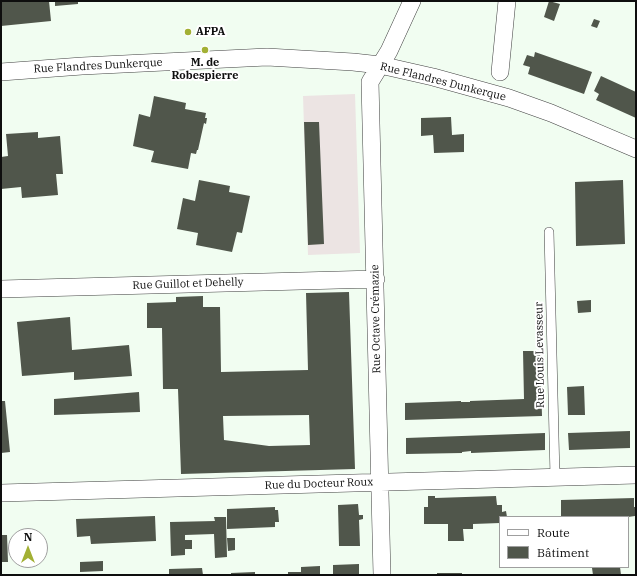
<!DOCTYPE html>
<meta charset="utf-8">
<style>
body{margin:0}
#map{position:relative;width:637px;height:576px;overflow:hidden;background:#f1fdf1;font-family:"IBM Plex Serif",serif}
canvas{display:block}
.frame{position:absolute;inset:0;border:2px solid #0e0e0e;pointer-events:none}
.legend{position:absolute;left:499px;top:516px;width:130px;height:52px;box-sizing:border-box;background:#fff;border:1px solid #9f9f9f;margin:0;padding:5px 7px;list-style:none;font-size:12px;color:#0e0e0e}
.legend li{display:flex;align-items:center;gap:8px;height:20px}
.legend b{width:20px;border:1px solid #9f9f9f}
.north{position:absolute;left:8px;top:528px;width:40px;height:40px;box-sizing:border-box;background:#fff;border:1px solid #9f9f9f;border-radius:50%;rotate:0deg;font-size:11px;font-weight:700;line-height:16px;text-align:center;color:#0e0e0e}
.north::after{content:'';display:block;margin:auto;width:14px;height:18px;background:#a2b034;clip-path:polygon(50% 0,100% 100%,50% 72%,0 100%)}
</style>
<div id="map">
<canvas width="637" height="576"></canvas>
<div class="frame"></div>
<ul class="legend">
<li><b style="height:5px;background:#fff"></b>Route</li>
<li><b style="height:11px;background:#50564b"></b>Bâtiment</li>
</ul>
<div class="north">N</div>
</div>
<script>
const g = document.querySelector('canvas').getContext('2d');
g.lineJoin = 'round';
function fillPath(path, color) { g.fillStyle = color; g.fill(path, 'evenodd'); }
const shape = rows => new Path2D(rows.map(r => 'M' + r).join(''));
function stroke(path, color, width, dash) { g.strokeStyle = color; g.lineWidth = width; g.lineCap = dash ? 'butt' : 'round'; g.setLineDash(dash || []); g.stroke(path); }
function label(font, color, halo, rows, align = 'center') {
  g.font = font + ' "IBM Plex Serif",serif'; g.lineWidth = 4; g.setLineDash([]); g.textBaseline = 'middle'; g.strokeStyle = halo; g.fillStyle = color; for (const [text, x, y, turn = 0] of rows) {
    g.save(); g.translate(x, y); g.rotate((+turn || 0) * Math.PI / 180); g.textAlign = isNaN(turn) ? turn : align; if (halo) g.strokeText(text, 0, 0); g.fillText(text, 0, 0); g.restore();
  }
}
fillPath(shape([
 [355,94,360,253,308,255,303,96]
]), '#ece4e3');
fillPath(shape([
 [1,1,49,1,51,21,1,26],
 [55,1,78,1,78,4,55,6],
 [549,1,560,4,554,21,544,17],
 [594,19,600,21,597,28,591,26],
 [535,52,592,72,584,94,528,74,530,67,523,65,527,55,534,57],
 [601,76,636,92,636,118,596,100,599,94,594,91],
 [154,96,186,103,185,109,206,113,205,118,207,118,206,124,204,123,198,150,197,150,196,154,191,153,188,169,151,162,154,151,133,146,139,114,150,117],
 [451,117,452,135,464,134,464,152,434,153,433,135,421,136,421,118],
 [304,122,319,122,324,244,308,245],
 [38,132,38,138,60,136,63,174,56,174,58,195,22,198,21,187,1,189,1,157,8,156,6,134],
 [199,180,230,186,229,192,250,196,242,233,237,232,232,252,196,245,198,233,177,229,183,198,195,201],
 [623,180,625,244,576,246,575,182],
 [349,292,355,469,181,474,178,389,163,389,162,328,147,328,147,303,176,302,176,297,203,296,203,307,220,307,221,372,308,370,306,293],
 [309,415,310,445,269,446,224,440,223,416],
 [591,300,591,312,578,313,577,301],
 [70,317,72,350,129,345,132,376,74,380,74,372,22,376,17,322],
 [523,351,540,351,542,416,405,420,405,403,461,401,461,402,470,402,470,401,524,399],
 [584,386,585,415,568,415,567,387],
 [139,392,140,412,54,415,54,399],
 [1,401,5,401,10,452,1,453],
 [630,431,630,448,569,450,568,433],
 [545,433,545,450,471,453,471,451,462,452,462,453,406,454,406,438],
 [428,496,435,496,435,498,496,496,497,505,502,505,502,512,506,511,507,517,500,517,500,523,473,524,473,529,463,529,464,541,448,541,448,524,424,524,424,507,428,507],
 [634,498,634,507,636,507,636,514,635,514,635,516,628,517,561,517,561,500],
 [358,504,359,515,363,515,363,519,359,520,360,546,339,546,338,505],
 [275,507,275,510,278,510,279,522,275,522,275,527,227,529,227,509],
 [155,516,156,541,91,544,90,536,77,537,76,519],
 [214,517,226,517,227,557,215,558,214,534,185,535,185,540,192,540,192,549,185,549,185,555,171,556,170,522,215,521],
 [1,535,7,535,8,562,1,562],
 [227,538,235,538,235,550,228,551],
 [103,561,103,571,80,572,80,562],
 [359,564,359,575,333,575,333,565],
 [320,566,320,575,288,575,288,572,301,572,301,567],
 [603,567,620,567,621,575,593,575,592,568],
 [202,568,203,575,169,575,169,569],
 [255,572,255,575,231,575,231,573],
 [437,573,462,573,462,575,437,575]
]), '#50564b');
const service = shape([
 [549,232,555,477]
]);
const minor = shape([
 [1,72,82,66,267,57,353,62,380,65,433,77,509,98,551,113,636,149],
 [500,72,507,1],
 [1,289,376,279],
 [1,493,636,475],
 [382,575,370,82,389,51,412,1]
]);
stroke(service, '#414141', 10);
stroke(minor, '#414141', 18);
stroke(service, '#fff', 9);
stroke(minor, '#fff', 17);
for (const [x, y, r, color] of [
 [188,32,4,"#a2b034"],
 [205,50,4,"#a2b034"]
]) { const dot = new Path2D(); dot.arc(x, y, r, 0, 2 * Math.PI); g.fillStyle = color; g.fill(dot); stroke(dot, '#fff', 1.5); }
label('bold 11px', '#0e0e0e', '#fff', [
 ["AFPA",196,32],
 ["M. de",205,63,"center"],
 ["Robespierre",205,76,"center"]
], 'left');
label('11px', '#0e0e0e', '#fff', [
 ["Rue Flandres Dunkerque",98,66,-3],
 ["Rue Flandres Dunkerque",443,82,14],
 ["Rue Guillot et Dehelly",188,284,-2],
 ["Rue Octave Crémazie",376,319,-91],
 ["Rue Louis Levasseur",540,355,-91],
 ["Rue du Docteur Roux",319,484,-2]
]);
</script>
